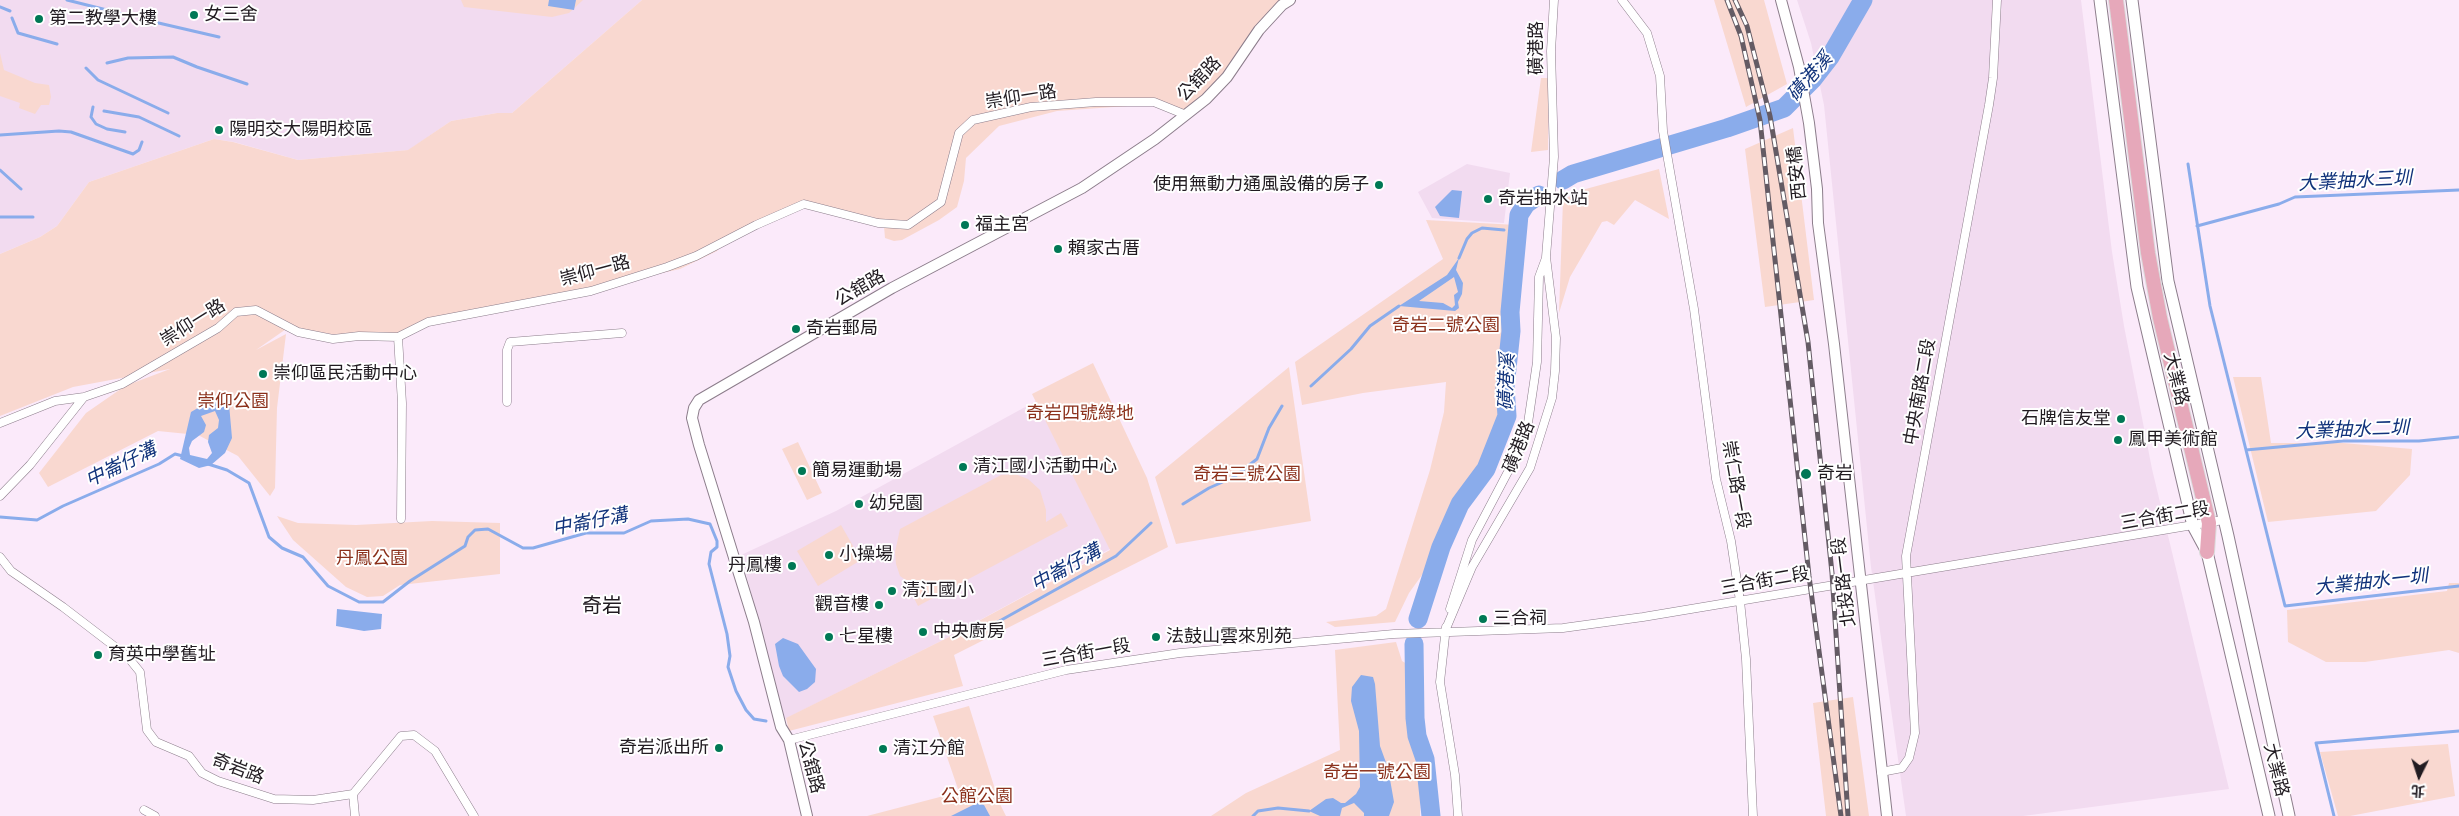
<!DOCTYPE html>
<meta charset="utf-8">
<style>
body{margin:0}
#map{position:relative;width:2459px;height:816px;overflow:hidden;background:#fbeafa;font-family:Quicksand,"Noto Sans TC",sans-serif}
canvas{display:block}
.north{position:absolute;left:2394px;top:751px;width:50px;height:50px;-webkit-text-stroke:4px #fff;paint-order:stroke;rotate:184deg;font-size:14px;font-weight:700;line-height:20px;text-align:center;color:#211b21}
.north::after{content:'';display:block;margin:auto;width:18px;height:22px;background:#211b21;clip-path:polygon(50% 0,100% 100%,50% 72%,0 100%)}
</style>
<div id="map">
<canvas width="2459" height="816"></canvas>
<div class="north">北</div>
</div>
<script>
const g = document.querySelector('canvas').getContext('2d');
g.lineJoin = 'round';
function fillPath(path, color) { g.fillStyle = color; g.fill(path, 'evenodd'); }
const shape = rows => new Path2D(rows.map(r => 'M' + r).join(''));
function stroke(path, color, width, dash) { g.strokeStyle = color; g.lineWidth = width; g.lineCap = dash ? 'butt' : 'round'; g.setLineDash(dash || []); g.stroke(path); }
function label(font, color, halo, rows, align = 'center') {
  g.font = font + ' Quicksand,"Noto Sans TC",sans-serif'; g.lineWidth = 4; g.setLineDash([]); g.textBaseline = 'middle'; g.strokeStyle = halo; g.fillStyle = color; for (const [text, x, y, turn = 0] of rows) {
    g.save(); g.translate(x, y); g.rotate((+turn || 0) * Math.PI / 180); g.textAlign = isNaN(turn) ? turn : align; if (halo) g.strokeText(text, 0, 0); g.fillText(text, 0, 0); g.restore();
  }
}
fillPath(shape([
 [0,0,642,0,512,113,497,113,451,121,409,150,298,160,234,142,214,139,89,182,57,226,40,237,0,254],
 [1797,0,2081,0,2112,252,2124,326,2152,469,2229,789,2023,816,1906,816,1871,567,1824,105,1811,43],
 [1467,164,1510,173,1504,223,1432,218,1418,192],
 [1036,401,1110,549,949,637,785,719,741,555,836,511]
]), '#f2dbf0');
fillPath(shape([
 [461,0,583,0,569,13,552,17,464,7],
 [642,0,1281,0,1222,76,1189,107,1174,113,1156,104,1057,111,999,126,966,158,964,181,957,207,939,220,902,240,894,241,885,238,884,226,873,217,808,206,725,241,717,251,680,269,516,305,419,322,398,337,336,335,289,327,256,350,286,334,277,408,275,488,270,496,238,456,198,435,158,431,48,487,39,473,86,413,125,386,170,369,73,387,0,416,0,254,40,237,57,226,89,182,214,139,233,142,298,160,408,150,451,121,497,113,512,113],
 [1714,0,1764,0,1787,84,1746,107],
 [0,53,4,70,35,83,49,85,51,97,49,105,41,105,35,114,19,108,20,103,0,96],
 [1541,78,1549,78,1548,150,1531,152],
 [1793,128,1814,300,1765,307,1745,149],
 [1659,169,1669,219,1635,200,1614,225,1607,221,1602,222,1570,277,1559,313,1563,200,1582,190],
 [1426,220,1516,225,1496,383,1499,416,1480,465,1458,502,1457,519,1450,536,1409,593,1395,622,1335,627,1326,622,1376,616,1386,609,1430,470,1444,412,1446,382,1363,393,1302,405,1295,362,1443,259],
 [1093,363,1147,478,1168,547,954,655,963,686,789,731,786,718,949,637,1110,550,1032,394],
 [1289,367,1311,521,1176,544,1155,477],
 [2233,377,2261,377,2271,443,2343,443,2412,449,2410,475,2376,511,2268,522],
 [798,442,822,493,807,500,782,449],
 [1015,474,1028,479,1040,490,1046,510,1046,522,1061,513,1068,526,918,606,911,592,924,586,910,583,900,576,896,564,895,552,900,529,1001,475],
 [277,516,298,523,356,525,432,521,500,523,500,574,400,585,383,596,367,597,346,587,293,540],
 [841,525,861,560,818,586,797,551],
 [2449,583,2459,583,2459,653,2449,650,2365,662,2326,662,2288,642,2287,610,2447,591],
 [1396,642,1402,661,1407,664,1410,728,1419,761,1421,782,1420,816,1211,816,1246,793,1340,750,1335,650],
 [1853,697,1869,816,1826,816,1813,703],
 [969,706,999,802,1006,816,867,816,959,792,933,716],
 [2448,744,2455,796,2350,816,2338,816,2320,752]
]), '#f9d8d0');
fillPath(shape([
 [549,0,576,0,574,10,548,6],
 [1452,190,1462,191,1459,218,1440,216,1435,207],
 [1459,258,1456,270,1463,283,1462,294,1458,302,1459,308,1455,311,1399,306,1447,275],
 [1454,277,1458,292,1454,295,1455,305,1452,308,1443,303,1419,301],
 [214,396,229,404,232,438,225,453,211,465,199,468,180,459,191,412,203,405,203,397],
 [215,411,219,420,218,428,209,435,208,442,212,453,207,459,190,455,189,448,192,441,204,432,206,425,201,416],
 [337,609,382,614,381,629,364,631,336,626],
 [783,638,798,644,816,669,815,682,807,689,799,692,783,676,779,666,775,644],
 [1361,675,1373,677,1375,684,1380,746,1388,768,1394,802,1389,816,1364,816,1364,813,1354,803,1342,808,1340,816,1320,816,1309,811,1326,799,1333,798,1341,803,1345,803,1356,794,1360,787,1359,731,1351,701,1352,687],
 [977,803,984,805,990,816,951,816]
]), '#8aaceb');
stroke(shape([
 [67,0,127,15,146,16,150,21,219,37],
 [0,7,10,11],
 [12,18,18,33,57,44],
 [107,63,128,58,173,57,197,67,247,84],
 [86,68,98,80,168,113],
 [93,107,91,117,96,124,107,129,125,132],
 [104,111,139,117,179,136],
 [0,135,59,131,71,132,133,154,139,150,142,142],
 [2188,164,2210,306,2285,606,2459,586],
 [0,170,21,189],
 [0,217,33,217],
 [2197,226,2279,204,2295,197,2459,190],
 [1459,258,1467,239,1472,233,1482,228,1504,230],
 [1311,386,1351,349,1370,326,1399,306],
 [2246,450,2343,441,2419,441,2459,437],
 [208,464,227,470,249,483,269,537,282,548,303,557,328,586,359,602,383,602,410,581,465,546,468,537,475,530,488,529,523,548,533,548,586,533,624,533,651,521,688,519,710,524,717,541,717,547,711,552,709,564,727,634,730,656,728,667,736,691,746,710,754,719,766,721],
 [1183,504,1209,488,1234,477,1257,459,1269,428,1282,406],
 [0,517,37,520,63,506,159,464,175,454,183,456],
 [987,628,1116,556,1151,523],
 [1253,816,1258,811,1278,808,1309,811],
 [2334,816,2316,743,2459,731]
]), '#8aaceb', 3);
stroke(shape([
 [1563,180,1573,174,1727,128,1784,108,1813,79,1830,57,1863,0],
 [1418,619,1441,547,1460,504,1486,469,1507,416,1505,387,1511,331,1510,312,1519,215,1526,204,1539,195],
 [1414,644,1415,718,1417,736,1425,759,1431,816]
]), '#8aaceb', 19);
const minor = shape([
 [1622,0,1647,33,1660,76,1663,131,1694,309,1716,479,1731,541,1740,601,1746,659,1753,816],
 [398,337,402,403,401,519],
 [507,402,507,350,510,342,622,333],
 [0,423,55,401,84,397,122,384,218,328,236,312,256,310,298,332,333,339,359,336,398,337,428,322,591,291,667,267,696,256,756,225,804,204,878,223,908,225,941,202,959,133,973,120,1031,107,1096,102,1154,102,1186,115],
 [0,496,30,465,84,397],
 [0,557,11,571,63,607,127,656,140,672,147,730,156,742,189,756,202,773,218,781,274,799,313,800,353,794,401,736,414,735,435,751,474,816],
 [1450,609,1472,540,1520,449,1528,423,1537,362,1539,277,1546,258],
 [1446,627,1440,682,1455,775,1458,816],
 [1445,631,1472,567,1530,468,1552,398,1555,371,1556,338,1546,257,1554,157,1551,51,1554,0],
 [789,740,1066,670,1180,653,1394,634,1563,628,1643,617,2223,520],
 [1881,772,1902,768,1909,758,1915,733,1906,556,1989,105,1993,78,1997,0],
 [353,794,355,816],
 [144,810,155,816]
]);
const tertiary = shape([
 [1781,0,1799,67,1809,123,1817,189,1818,223,1834,344,1887,816],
 [807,816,789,740,781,727,754,622,699,445,692,418,694,408,699,400,892,288,1082,188,1155,139,1206,99,1227,77,1259,30,1282,5,1290,0]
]);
const secondary = shape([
 [2100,0,2137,287,2193,526,2207,552,2269,816],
 [2132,0,2168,281,2228,536,2289,816]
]);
const trunk = shape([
 [2116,0,2148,253,2160,318,2209,523,2207,552]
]);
stroke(minor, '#8c7d8b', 9);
stroke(tertiary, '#8c7d8b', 12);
stroke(secondary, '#8c7d8b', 13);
stroke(trunk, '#dbdbdb', 16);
stroke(minor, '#fff', 8);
stroke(tertiary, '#fff', 10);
stroke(secondary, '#fff', 11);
stroke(trunk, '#e6a8ba', 14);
const rail = shape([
 [1727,0,1741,36,1760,120,1809,576,1841,816],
 [1735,0,1747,26,1770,116,1808,342,1832,573,1848,816]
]);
stroke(rail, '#645b64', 5);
stroke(rail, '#fff', 3, [9]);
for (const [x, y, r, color] of [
 [194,15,5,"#007855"],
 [39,19,5,"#007855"],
 [219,130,5,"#007855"],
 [1379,185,5,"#007855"],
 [1488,199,5,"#007855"],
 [965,225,5,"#007855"],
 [1058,249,5,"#007855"],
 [796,329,5,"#007855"],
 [263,374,5,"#007855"],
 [2121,419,5,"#007855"],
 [2118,440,5,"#007855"],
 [963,467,5,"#007855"],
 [802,471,5,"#007855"],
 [1806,474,6,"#007855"],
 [859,504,5,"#007855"],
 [829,555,5,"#007855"],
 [792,566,5,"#007855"],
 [892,591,5,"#007855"],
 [879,605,5,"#007855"],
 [1483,619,5,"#007855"],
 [923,632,5,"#007855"],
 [829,637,5,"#007855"],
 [1156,637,5,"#007855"],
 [98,655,5,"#007855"],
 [719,748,5,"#007855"],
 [883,749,5,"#007855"]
]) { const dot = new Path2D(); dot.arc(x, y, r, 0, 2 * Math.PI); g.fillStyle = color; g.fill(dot); stroke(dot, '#fff', 2); }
label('18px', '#211b21', '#fff', [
 ["女三舍",204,15],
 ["第二教學大樓",49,19],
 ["陽明交大陽明校區",229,130],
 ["使用無動力通風設備的房子",1369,185,"right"],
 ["奇岩抽水站",1498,199],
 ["福主宮",975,225],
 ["賴家古厝",1068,249],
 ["奇岩郵局",806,329],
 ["崇仰區民活動中心",273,374],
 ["石牌信友堂",2111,419,"right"],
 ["鳳甲美術館",2128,440],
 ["清江國小活動中心",973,467],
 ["簡易運動場",812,471],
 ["奇岩",1817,474],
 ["幼兒園",869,504],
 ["小操場",839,555],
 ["丹鳳樓",782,566,"right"],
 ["清江國小",902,591],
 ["觀音樓",869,605,"right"],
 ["三合祠",1493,619],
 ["中央廚房",933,632],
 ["七星樓",839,637],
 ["法鼓山雲來別苑",1166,637],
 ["育英中學舊址",108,655],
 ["奇岩派出所",709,748,"right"],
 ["清江分館",893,749]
], 'left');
label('18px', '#211b21', '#fff', [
 ["磺港路",1537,48,-90],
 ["公舘路",1199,79,-46],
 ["崇仰一路",1021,97,-9],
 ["西安橋",1797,173,-96],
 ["崇仰一路",595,271,-15],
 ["公舘路",860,288,-30],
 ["崇仰一路",193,323,-32],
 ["大業路",2176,379,76],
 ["中央南路二段",1920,392,-80],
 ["磺港路",1519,447,-68],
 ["崇仁路一段",1736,485,80],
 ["三合街二段",2165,516,-10],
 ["三合街二段",1765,581,-10],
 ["北投路一段",1844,582,-97],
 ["三合街一段",1086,653,-10],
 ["公舘路",811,767,75],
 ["奇岩路",238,769,21],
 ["大業路",2276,770,76]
]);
label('18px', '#8b301b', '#fff', [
 ["奇岩二號公園",1446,326],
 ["崇仰公園",233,402],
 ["奇岩四號綠地",1080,414],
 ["奇岩三號公園",1247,475],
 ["丹鳳公園",372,559],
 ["奇岩一號公園",1377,773],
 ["公館公園",977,797]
]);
label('italic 19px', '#11337b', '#fff', [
 ["磺港溪",1810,77,-49],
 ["大業抽水三圳",2355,181,-3],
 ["磺港溪",1507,382,-88],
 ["大業抽水二圳",2352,430,-2],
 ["中崙仔溝",121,465,-26],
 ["中崙仔溝",590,522,-11],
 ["中崙仔溝",1066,568,-29],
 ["大業抽水一圳",2371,582,-6]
]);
label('20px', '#211b21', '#fff', [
 ["奇岩",602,606]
]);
</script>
